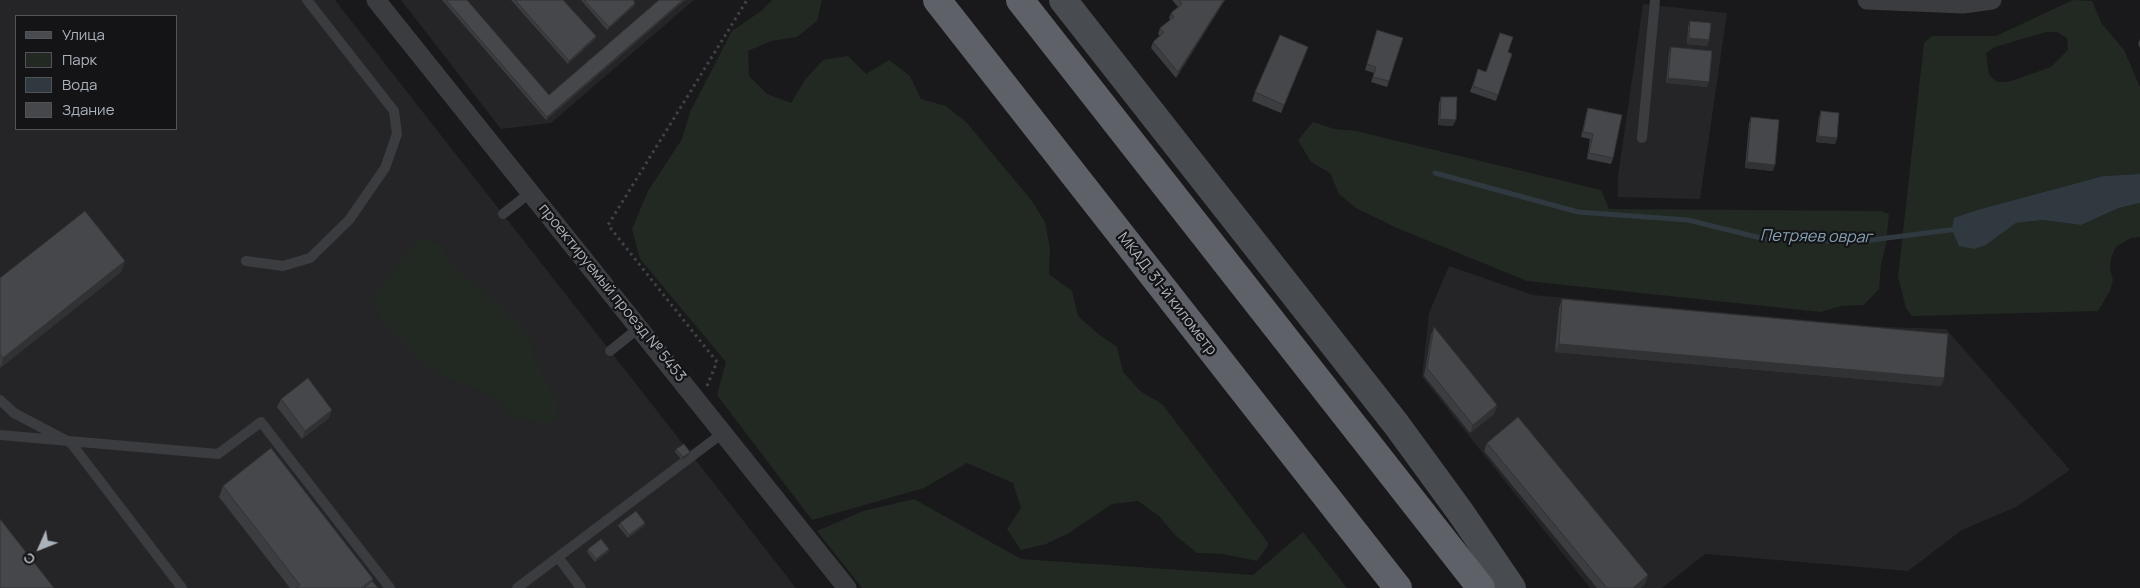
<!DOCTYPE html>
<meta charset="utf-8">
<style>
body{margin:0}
#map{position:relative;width:2140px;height:588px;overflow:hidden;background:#19191b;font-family:Manrope,sans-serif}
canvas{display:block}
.legend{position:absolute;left:15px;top:15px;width:162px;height:115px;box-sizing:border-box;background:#141416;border:1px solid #515358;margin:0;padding:6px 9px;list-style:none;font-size:15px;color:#acb2ba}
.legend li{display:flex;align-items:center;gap:10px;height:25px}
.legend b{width:25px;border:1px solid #515358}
.north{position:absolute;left:15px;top:523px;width:50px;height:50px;-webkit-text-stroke:4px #141416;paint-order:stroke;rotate:226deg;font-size:14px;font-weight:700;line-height:20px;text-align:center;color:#acb2ba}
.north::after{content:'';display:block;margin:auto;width:18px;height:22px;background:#acb2ba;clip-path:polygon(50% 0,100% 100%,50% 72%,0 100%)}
</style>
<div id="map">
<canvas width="2140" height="588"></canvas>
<ul class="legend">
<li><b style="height:6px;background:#484b50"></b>Улица</li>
<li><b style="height:14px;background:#212922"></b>Парк</li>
<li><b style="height:14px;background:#2f393f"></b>Вода</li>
<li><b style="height:14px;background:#46474b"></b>Здание</li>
</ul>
<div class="north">С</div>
</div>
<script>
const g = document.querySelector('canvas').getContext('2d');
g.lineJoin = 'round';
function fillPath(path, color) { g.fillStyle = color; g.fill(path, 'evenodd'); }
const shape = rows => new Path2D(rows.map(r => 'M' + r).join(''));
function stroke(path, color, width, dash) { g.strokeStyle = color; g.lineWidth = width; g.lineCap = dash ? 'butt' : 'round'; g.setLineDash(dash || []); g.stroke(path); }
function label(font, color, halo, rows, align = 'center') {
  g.font = font + ' Manrope,sans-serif'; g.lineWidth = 4.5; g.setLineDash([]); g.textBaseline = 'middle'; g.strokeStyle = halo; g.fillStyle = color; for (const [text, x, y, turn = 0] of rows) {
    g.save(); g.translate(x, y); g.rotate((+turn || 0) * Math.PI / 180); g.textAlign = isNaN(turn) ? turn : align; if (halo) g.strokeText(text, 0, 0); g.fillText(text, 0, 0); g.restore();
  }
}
fillPath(shape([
 [0,0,335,0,796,588,0,588],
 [16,16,176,16,176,129,16,129],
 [401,0,694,0,551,123,501,129],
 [1643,4,1727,13,1700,199,1618,197,1618,176],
 [1449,266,1533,295,1884,327,1946,329,2070,470,2016,507,1962,530,1908,571,1705,554,1662,588,1590,588,1422,377,1429,313]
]), '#252528');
fillPath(shape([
 [772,0,822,0,817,21,797,37,771,41,748,51,749,76,767,94,791,103,805,80,823,60,848,56,866,74,889,60,910,76,921,99,946,106,966,122,1032,201,1045,222,1050,249,1049,274,1072,291,1078,316,1097,333,1117,347,1123,372,1140,391,1162,404,1269,544,1257,561,1223,554,1197,553,1176,536,1159,516,1138,501,1112,504,1069,533,1046,544,1021,550,1007,529,1021,508,1013,483,967,463,924,488,812,520,717,395,726,362,640,259,632,229,648,191,682,139,690,112,732,31,761,11],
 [2073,0,2092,1,2102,24,2124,50,2140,87,2140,174,2103,176,1977,210,1986,245,2016,223,2042,220,2081,225,2119,208,2140,203,2140,237,2131,238,2116,247,2111,258,2110,269,2113,280,2110,291,2098,311,1912,316,1906,308,1898,277,1924,43,1932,36,1996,36],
 [2046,32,2057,32,2067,38,2068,50,2051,67,2008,82,1997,82,1989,75,1986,53,1995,47],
 [1313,122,1334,129,1356,131,1601,190,1609,209,1880,211,1889,214,1886,244,1881,264,1879,289,1864,305,1841,306,1821,312,1527,281,1397,228,1356,208,1339,194,1330,173,1311,162,1298,140],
 [419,237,442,247,454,268,494,300,530,336,535,360,559,407,555,422,538,422,512,416,493,397,470,386,442,377,421,361,404,341,383,322,372,299],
 [914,499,1021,559,1253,575,1303,532,1347,588,862,588,817,531,863,511]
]), '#212922');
fillPath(shape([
 [2140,174,2140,203,2119,208,2081,225,2042,220,2016,223,1986,245,1974,249,1959,246,1952,230,1954,218,1977,210,2103,176]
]), '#2f393f');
stroke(shape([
 [1435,173,1578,212,1688,220,1765,239,1855,242,1958,229]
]), '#2f393f', 5);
stroke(shape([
 [707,386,717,362,608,225,747,0]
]), '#404347', 3, [2.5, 4]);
stroke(shape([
 [1642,138,1655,0],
 [503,214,531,192],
 [246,261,283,266,310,258,349,220,385,168,397,134,394,111,307,0],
 [610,351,640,327],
 [0,400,14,413,71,443,182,588],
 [0,435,218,454,261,422,390,588],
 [558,557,581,588],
 [517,588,724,432]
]), '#3a3c40', 10);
stroke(shape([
 [376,0,847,588],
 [1867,0,1963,4,1992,0]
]), '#3a3c40', 19);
stroke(shape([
 [1063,0,1396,424,1461,513,1512,588]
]), '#484b50', 28);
stroke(shape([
 [937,0,1398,588],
 [1020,0,1481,588]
]), '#5e6268', 28);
fillPath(shape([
 [442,0,467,0,549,95,659,0,685,0,546,120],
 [511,0,563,0,596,36,595,39,568,64],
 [581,0,633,0,635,3,634,6,607,30],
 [1172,0,1225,0,1176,78,1151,48,1153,42,1160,36,1158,34,1160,28,1170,20,1169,18,1171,13,1178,7],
 [1690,21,1709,40,1707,46,1687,44,1688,27],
 [1375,36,1389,81,1387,87,1371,82,1374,73,1365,70],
 [2140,39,2140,48,2138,44],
 [1308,47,1281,113,1252,101,1255,92],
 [1671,47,1707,87,1666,83,1669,52],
 [1508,52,1512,54,1496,101,1470,92,1478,69,1486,72],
 [1441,97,1453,126,1438,125,1439,103],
 [1588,108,1613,158,1611,164,1587,159,1590,139,1581,137,1586,114],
 [1821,111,1837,138,1835,144,1816,142,1819,117],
 [1751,117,1773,171,1745,168,1749,123],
 [121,272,0,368,0,278],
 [1562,299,1944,378,1941,386,1555,352,1559,308],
 [1434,327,1497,405,1494,414,1470,433,1424,376,1431,335],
 [281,399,329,418,302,439,277,407],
 [1487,443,1648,575,1645,584,1640,588,1597,588,1484,451],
 [676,449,689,455,682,460,675,452],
 [223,486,373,579,372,581,378,588,290,588,219,497],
 [620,523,645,523,644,526,628,538,618,526],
 [588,549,609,549,608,552,595,562,587,552]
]), '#3c3d40');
fillPath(shape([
 [683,0,685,0,546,120,547,117],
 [1224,0,1225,0,1176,78,1178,72],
 [635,3,634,6,607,30,609,27],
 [596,36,595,39,568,64,569,61],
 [1689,38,1709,40,1707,46,1687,44],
 [1308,47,1305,56,1281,113,1284,105],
 [1668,78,1709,82,1707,87,1666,83],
 [1440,119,1456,120,1453,126,1438,125],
 [1818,136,1837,138,1835,144,1816,142],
 [1747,162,1775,165,1773,171,1745,168],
 [125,261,121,272,0,368,3,358],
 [1559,344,1944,378,1941,386,1555,352],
 [1497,405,1494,414,1470,433,1473,425],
 [332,410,329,418,302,439,305,431],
 [690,452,689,455,682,460,683,457],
 [645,523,644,526,628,538,629,535],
 [609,549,608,552,595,562,596,559],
 [1648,575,1645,584,1640,588,1633,588]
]), '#313234');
const building = shape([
 [446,0,467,0,549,95,659,0,683,0,547,117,446,0],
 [515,0,563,0,596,36,569,61,515,0],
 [584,0,633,0,635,3,609,27,584,0],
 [1179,0,1224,0,1178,72,1153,42,1164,32,1160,28,1174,17,1171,13,1182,4,1179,0],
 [1690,21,1711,23,1709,40,1689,38,1690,21],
 [1377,30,1403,38,1389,81,1373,77,1376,67,1367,64,1377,30],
 [1500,33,1513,37,1508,52,1512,54,1498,95,1473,86,1478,69,1486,72,1500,33],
 [1280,35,1308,47,1284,105,1255,92,1280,35],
 [1671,47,1712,51,1709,82,1668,78,1671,47],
 [1441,97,1457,97,1456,120,1440,119,1441,97],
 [1588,108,1622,115,1613,158,1589,153,1593,134,1583,132,1588,108],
 [1821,111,1839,113,1837,138,1818,136,1821,111],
 [1751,117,1779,120,1775,165,1747,162,1751,117],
 [85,211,125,261,3,358,0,354,0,278,85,211],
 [1562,299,1948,334,1944,378,1559,344,1562,299],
 [1434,327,1497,405,1473,425,1427,368,1434,327],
 [308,378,332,410,305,431,281,399,308,378],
 [1518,417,1648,575,1633,588,1607,588,1487,443,1518,417],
 [684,444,690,452,683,457,676,449,684,444],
 [271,448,373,579,361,588,296,588,300,585,223,486,271,448],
 [636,511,645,523,629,535,620,523,636,511],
 [0,519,54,588,0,588,0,519],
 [601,539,609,549,596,559,588,549,601,539],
 [372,581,378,588,364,588,372,581]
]);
fillPath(building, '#46474b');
stroke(building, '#313234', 1);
label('15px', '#acb2ba', '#141416', [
 ["проектируемый проезд № 5453",612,293,51],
 ["МКАД, 31-й километр",1167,294,52]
]);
label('italic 16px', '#85a2b3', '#141416', [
 ["Петряев овраг",1816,237,1]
]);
</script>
